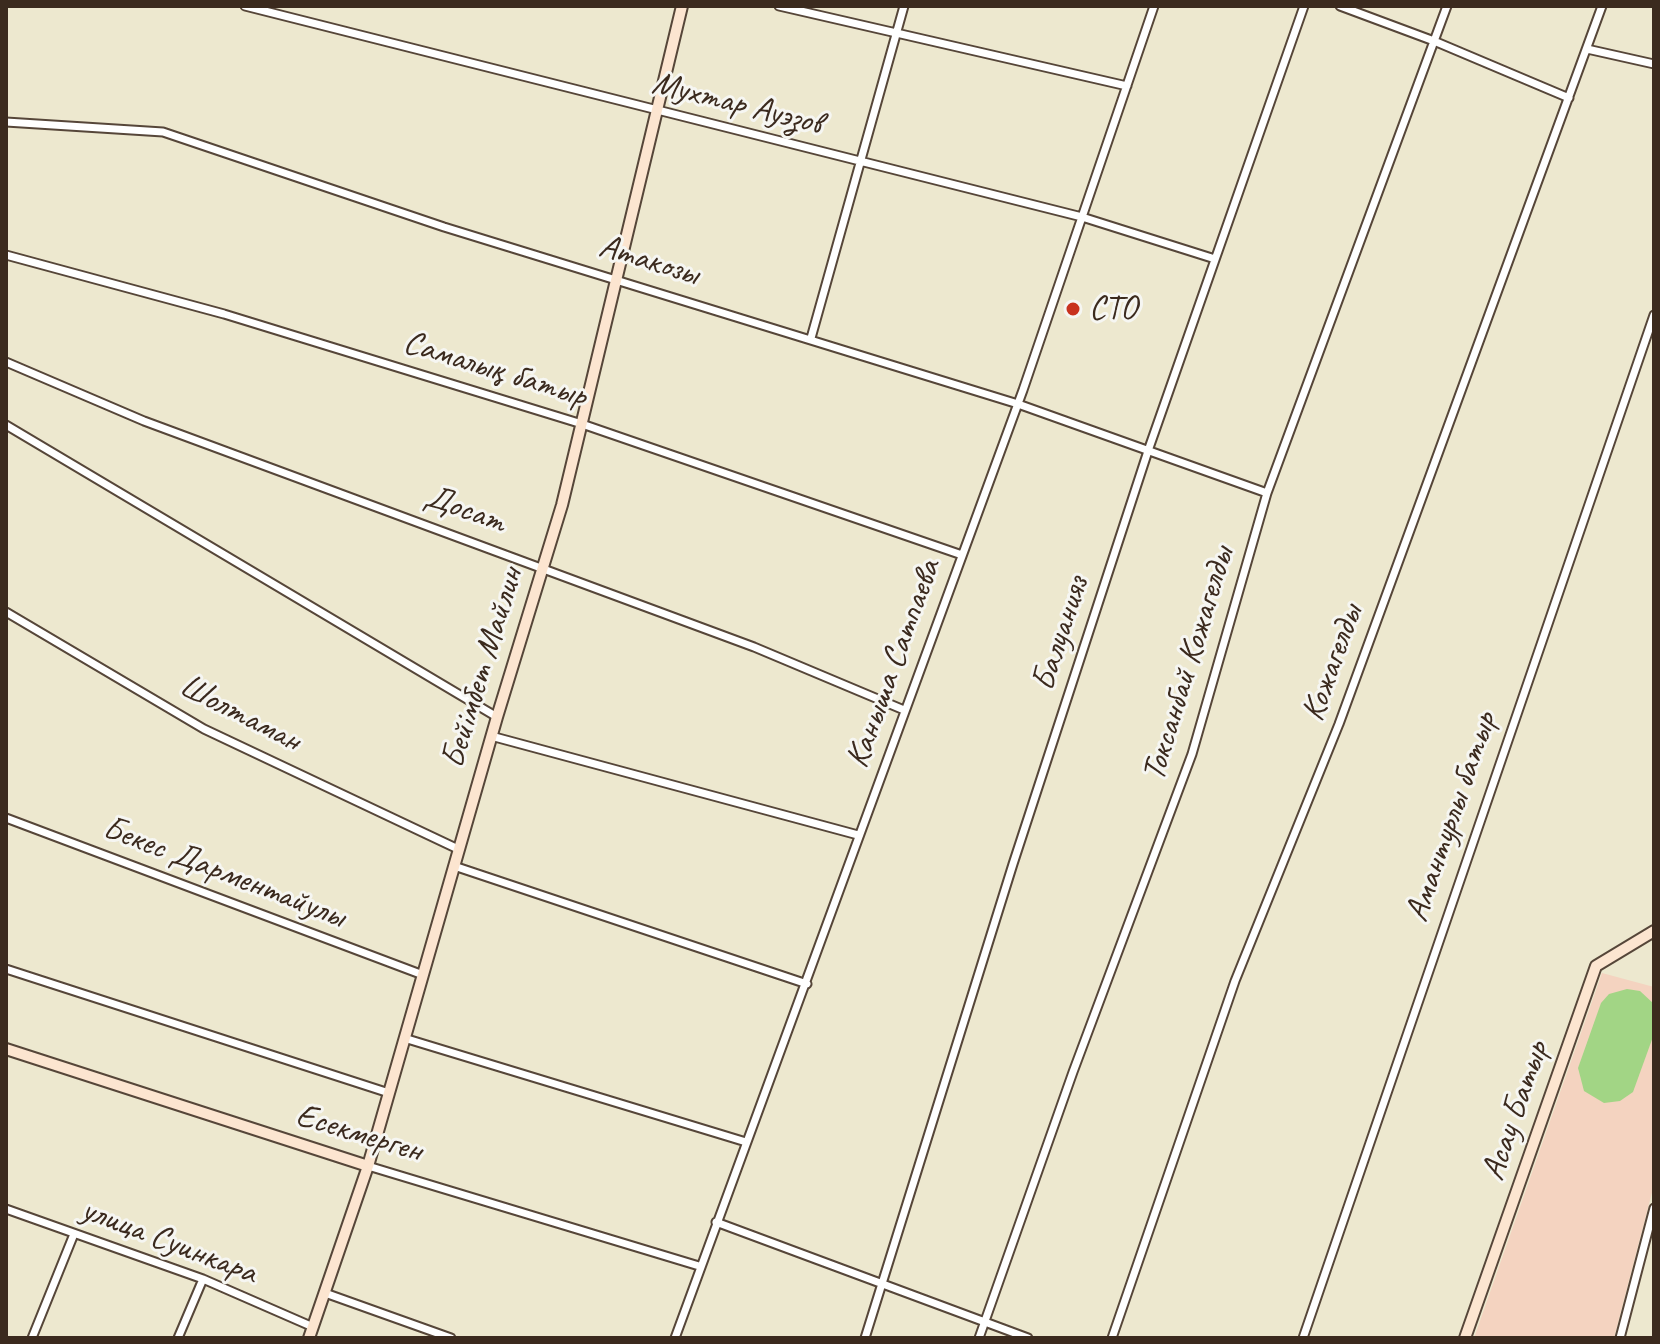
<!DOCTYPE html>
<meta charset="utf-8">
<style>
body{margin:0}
#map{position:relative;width:1660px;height:1344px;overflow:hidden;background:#ede8cf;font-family:Caveat,sans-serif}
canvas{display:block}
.frame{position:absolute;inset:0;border:8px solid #3b2a1e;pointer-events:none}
</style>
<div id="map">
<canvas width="1660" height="1344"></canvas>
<div class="frame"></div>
</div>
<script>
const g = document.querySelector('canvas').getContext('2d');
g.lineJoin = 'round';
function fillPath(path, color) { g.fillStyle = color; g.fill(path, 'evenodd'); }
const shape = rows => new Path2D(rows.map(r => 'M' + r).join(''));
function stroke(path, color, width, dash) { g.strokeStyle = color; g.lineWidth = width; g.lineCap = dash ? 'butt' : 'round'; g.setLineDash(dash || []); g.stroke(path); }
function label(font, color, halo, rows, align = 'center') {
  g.font = font + ' Caveat,sans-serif'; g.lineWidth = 6; g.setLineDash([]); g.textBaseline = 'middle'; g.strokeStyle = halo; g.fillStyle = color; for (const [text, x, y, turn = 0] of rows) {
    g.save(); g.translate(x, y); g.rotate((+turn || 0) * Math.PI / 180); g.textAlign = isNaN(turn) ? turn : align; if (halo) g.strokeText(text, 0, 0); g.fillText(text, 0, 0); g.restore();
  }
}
fillPath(shape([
 [1602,973,1654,987,1654,1185,1614,1338,1474,1338]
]), '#f4d3c0');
fillPath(shape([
 [1627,989,1640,991,1654,1004,1654,1034,1633,1092,1620,1101,1604,1103,1584,1091,1578,1068,1601,1003,1609,994]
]), '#a2d585');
const street = shape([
 [245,6,1082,217,1215,259],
 [779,6,1127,86],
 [1340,6,1434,41,1569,98],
 [1587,49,1654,64],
 [6,122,163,132,444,227,1018,404,1267,493],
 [6,255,224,314,582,424,962,555],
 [811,338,904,6],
 [6,362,144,421,754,647,904,710],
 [6,425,497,717],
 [6,612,204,729,458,849],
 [491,736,858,835],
 [6,818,423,975],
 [454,866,807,984],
 [6,969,389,1093],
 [404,1038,746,1142],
 [368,1166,699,1266],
 [6,1209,203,1279,313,1327],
 [716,1222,1028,1338],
 [325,1293,451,1338],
 [32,1338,74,1234],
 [178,1338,203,1279],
 [675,1338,1023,390,1154,6],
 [865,1338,1013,864,1149,448,1304,6],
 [979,1338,1073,1072,1192,754,1267,493,1447,6],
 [1112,1338,1235,981,1339,724,1602,6],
 [1303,1338,1654,315],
 [1620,1338,1654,1208]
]);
const secondary = shape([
 [6,1049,368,1166],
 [309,1338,368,1166,497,717,562,505,682,6],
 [1465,1338,1596,966,1654,931]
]);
stroke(street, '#564639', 11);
stroke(secondary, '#564639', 14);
stroke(street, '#fff', 7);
stroke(secondary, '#fce5d0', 10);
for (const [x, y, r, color] of [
 [1073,309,8,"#c8321e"]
]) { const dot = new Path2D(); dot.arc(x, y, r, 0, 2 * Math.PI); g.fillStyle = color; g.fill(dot); stroke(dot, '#f6f6f2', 3); }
label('34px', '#3b2a1e', '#f6f6f2', [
 ["Мухтар Ауэзов",737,104,14],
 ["Атакозы",649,261,17],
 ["Самалық батыр",495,370,17],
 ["Досат",465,510,20],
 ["Балуанияз",1061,634,-72],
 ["Кожагелды",1333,663,-70],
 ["Каныша Сатпаева",894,664,-70],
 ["Токсанбай Кожагелды",1189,664,-73],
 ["Бейімбет Майлин",483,668,-73],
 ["Шолтаман",240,714,27],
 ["Амантурлы батыр",1452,817,-71],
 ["Бекес Дарментайулы",224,873,21],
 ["Асау Батыр",1516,1111,-71],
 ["Eсекмерген",359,1134,17],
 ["улица Суинкара",169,1242,21]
]);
label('34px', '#3b2a1e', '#f6f6f2', [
 ["CTO",1089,309]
], 'left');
</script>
